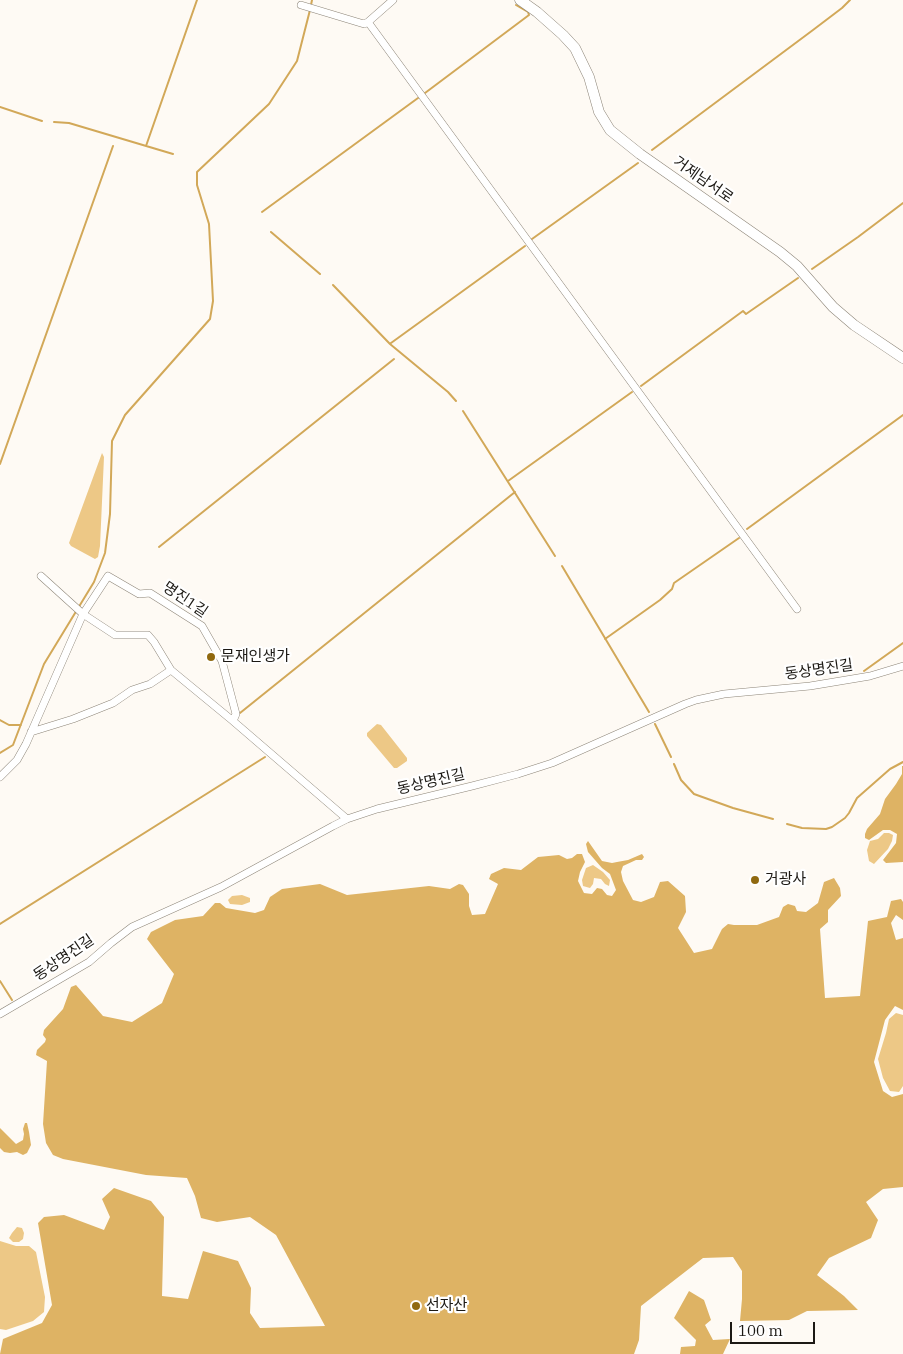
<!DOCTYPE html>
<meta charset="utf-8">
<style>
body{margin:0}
#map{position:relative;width:903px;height:1354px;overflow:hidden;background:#fefaf4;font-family:"IBM Plex Serif",serif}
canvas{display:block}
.scale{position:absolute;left:730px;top:1322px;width:85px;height:22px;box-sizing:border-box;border:2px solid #1c1914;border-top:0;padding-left:6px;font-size:15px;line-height:18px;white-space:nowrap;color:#1c1914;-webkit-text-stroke:4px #fff;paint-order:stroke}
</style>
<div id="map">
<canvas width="903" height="1354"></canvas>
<div class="scale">100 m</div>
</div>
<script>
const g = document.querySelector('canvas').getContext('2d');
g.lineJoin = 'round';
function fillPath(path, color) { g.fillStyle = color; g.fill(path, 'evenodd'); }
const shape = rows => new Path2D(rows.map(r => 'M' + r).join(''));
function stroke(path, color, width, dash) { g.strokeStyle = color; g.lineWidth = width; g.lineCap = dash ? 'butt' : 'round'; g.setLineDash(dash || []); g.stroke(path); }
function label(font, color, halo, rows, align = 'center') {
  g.font = font + ' "IBM Plex Serif","Noto Sans KR",serif'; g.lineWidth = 4.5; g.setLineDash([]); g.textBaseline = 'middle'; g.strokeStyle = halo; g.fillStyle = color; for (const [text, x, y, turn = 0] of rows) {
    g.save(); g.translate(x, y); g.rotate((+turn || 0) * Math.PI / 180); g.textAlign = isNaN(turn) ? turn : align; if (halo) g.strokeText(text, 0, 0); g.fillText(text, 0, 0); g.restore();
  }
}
fillPath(shape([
 [102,453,104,457,100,546,98,557,95,559,71,546,69,543],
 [377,724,381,725,407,758,407,761,397,768,394,768,367,736,367,733],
 [884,833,889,833,893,835,892,841,888,849,874,864,869,861,867,850,870,841,878,839],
 [593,865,603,872,610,880,609,886,605,884,601,879,594,878,593,884,590,888,583,886,582,880,586,868],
 [242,895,250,898,250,902,242,905,230,904,228,900,232,896],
 [896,1013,903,1015,903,1086,899,1092,890,1091,883,1078,878,1059,886,1033,889,1019],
 [17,1227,22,1228,24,1233,23,1239,19,1242,13,1242,9,1238,12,1233],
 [0,1241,16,1246,29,1246,36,1252,45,1297,44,1312,33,1321,6,1330,0,1329]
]), '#edc886');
fillPath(shape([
 [902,766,903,766,903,862,886,863,883,860,896,843,897,834,890,830,883,830,869,840,865,838,865,834,867,829,880,814,885,799,896,784,902,774],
 [588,841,602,861,612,863,617,862,628,860,642,854,644,857,642,860,636,860,623,866,621,872,623,881,633,900,641,902,654,897,660,882,668,881,685,896,686,912,678,928,694,953,712,949,722,929,728,924,734,925,757,925,779,917,783,907,788,904,795,906,797,911,806,912,818,903,824,882,834,878,840,888,841,896,828,910,828,922,820,929,825,998,860,996,868,921,887,917,891,901,901,899,903,902,903,920,896,915,891,923,896,940,903,938,903,1010,895,1006,885,1020,874,1062,883,1091,892,1097,903,1094,903,1187,883,1189,866,1202,878,1220,871,1238,829,1258,817,1275,844,1296,858,1310,807,1311,789,1320,740,1321,742,1299,742,1271,733,1257,703,1258,641,1306,639,1340,634,1354,0,1354,3,1339,42,1323,52,1305,38,1223,44,1217,64,1215,104,1230,110,1217,102,1199,114,1188,151,1201,164,1217,162,1296,188,1299,203,1251,238,1261,251,1288,250,1313,260,1328,325,1326,276,1235,250,1217,217,1222,201,1218,195,1196,187,1178,146,1175,63,1159,53,1155,46,1143,43,1124,47,1061,36,1055,37,1050,45,1042,46,1039,43,1035,44,1030,63,1009,71,987,76,985,103,1016,132,1022,162,1003,174,974,147,939,151,932,175,920,203,916,215,903,220,903,226,908,255,913,264,910,270,897,282,889,320,884,347,895,429,886,450,889,459,884,463,885,469,894,469,906,472,915,485,914,498,884,489,879,491,874,504,868,521,870,538,857,559,855,567,859,572,858,577,854,582,854,585,862,580,872,578,881,584,893,592,894,597,888,602,889,607,895,612,896,616,890,610,874,602,868,588,852,586,844],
 [25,1123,27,1123,29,1132,31,1145,27,1153,23,1155,17,1152,10,1153,4,1152,0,1148,0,1128,16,1144,23,1140,24,1134,23,1129],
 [689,1291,704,1300,711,1320,705,1325,713,1340,730,1339,723,1354,680,1354,681,1347,695,1346,696,1340,674,1318]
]), '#deb364');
stroke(shape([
 [311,5,312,0],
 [425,93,529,15,528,12,516,5],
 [0,107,42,121],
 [54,122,69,123,173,154],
 [146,146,197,0],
 [652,150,813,30,842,8,850,0],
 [262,212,418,98],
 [271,232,320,274],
 [532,239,638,163],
 [812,269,858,237,903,203],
 [333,285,390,344,448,392,456,401],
 [391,343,525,246],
 [641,386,743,311,746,314,798,278],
 [463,411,555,556],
 [0,464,113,146],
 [508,481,632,392],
 [747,529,903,415],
 [159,547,394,359],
 [562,566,649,712],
 [605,639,660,600,672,589,674,583,739,538],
 [864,671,903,643],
 [240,713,515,492],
 [0,720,9,725,21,725],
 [655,724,671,757],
 [0,753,13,745,44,664,94,582,105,553,110,514,112,441,125,415,210,319,213,301,209,224,197,185,197,172,269,104,297,61,310,10],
 [674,764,681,780,694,794,733,808,773,819],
 [787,824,802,828,826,829,832,827,845,818,849,813,857,798,890,769,903,762],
 [0,924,265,757],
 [0,981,12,1000]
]), '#d2a858', 2);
const street = shape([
 [301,5,364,24,368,22,393,0],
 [368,22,797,609],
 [41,576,83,614,115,635,148,635,154,642,171,670,233,721],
 [31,732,73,719,113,703,132,690,150,684,171,670],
 [0,777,17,760,26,744,83,614,108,576,139,594,150,593,202,626,222,661,236,714,233,721,347,819],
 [0,1014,89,962,111,943,132,927,221,887,333,826,347,819,377,809,472,786,518,774,552,763,685,704,696,700,724,694,810,686,870,676,903,666]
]);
const secondary = shape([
 [520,0,537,12,563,35,575,48,589,77,599,112,610,130,640,154,780,252,797,266,833,307,854,325,903,358]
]);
stroke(street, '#8d8578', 8);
stroke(secondary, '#8d8578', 11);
stroke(street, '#fff', 7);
stroke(secondary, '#fff', 10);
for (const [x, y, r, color] of [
 [211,657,5,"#906910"],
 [755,880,5,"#906910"],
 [416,1306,5,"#906910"]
]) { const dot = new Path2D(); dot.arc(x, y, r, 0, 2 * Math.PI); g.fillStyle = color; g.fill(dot); stroke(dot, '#fff', 2); }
label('15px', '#1c1914', '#fff', [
 ["거제남서로",703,180,35],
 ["명진1길",185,600,34],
 ["동상명진길",819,670,-8],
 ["동상명진길",431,782,-13],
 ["동상명진길",64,958,-34]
]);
label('15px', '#1c1914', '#fff', [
 ["문재인생가",221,657],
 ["거광사",765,880],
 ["선자산",426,1306]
], 'left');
</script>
